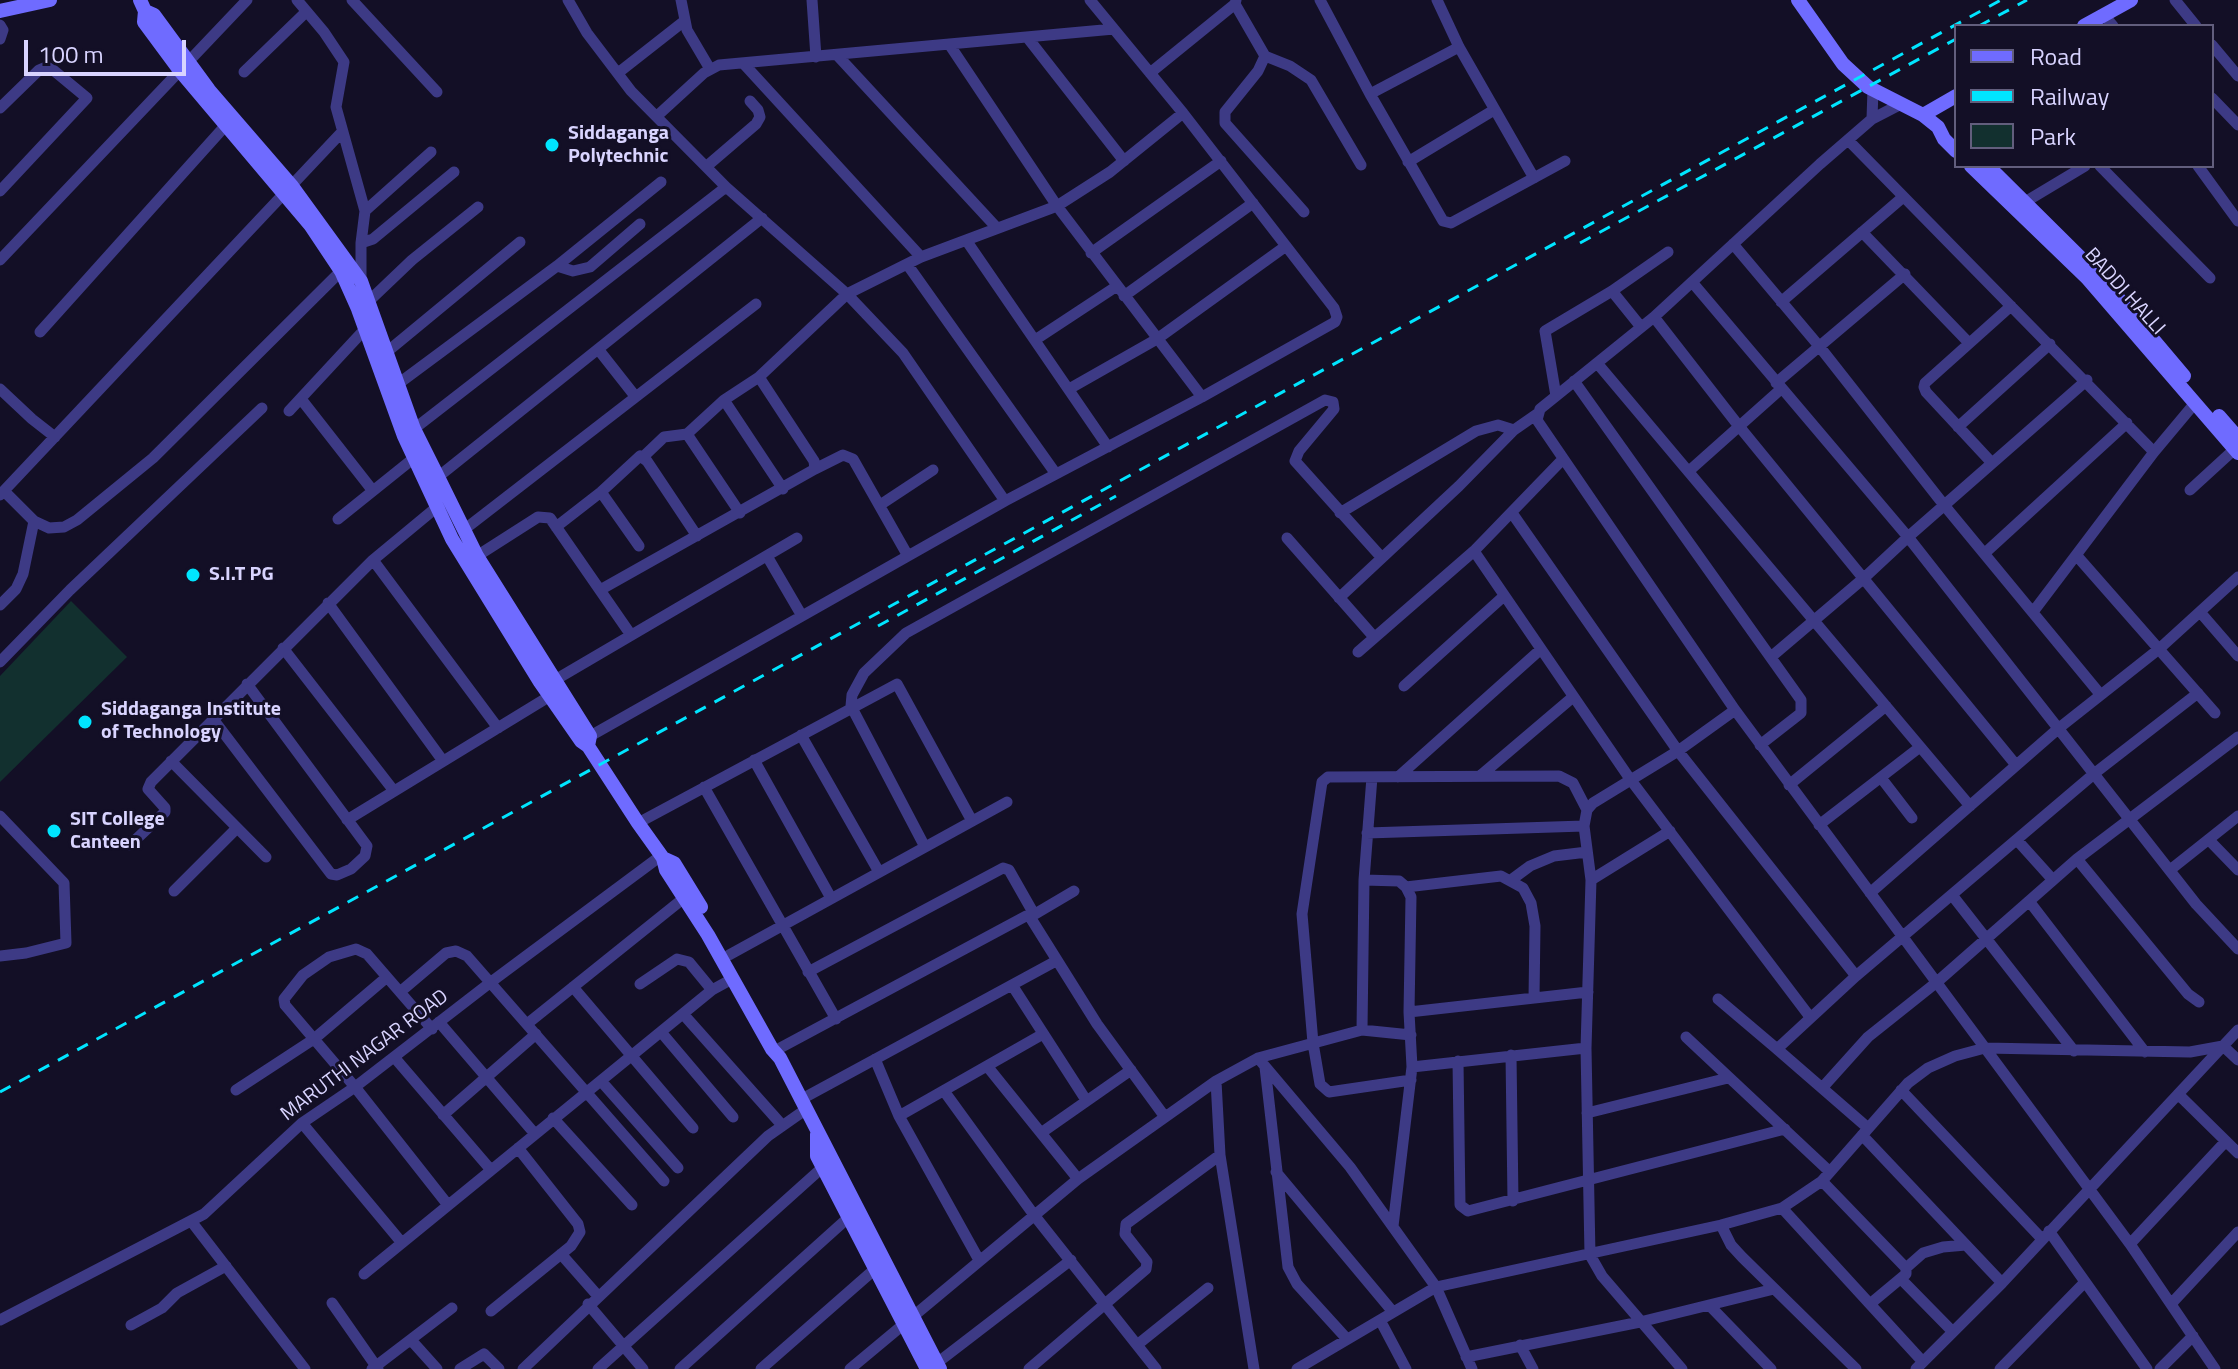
<!DOCTYPE html>
<style>
body{margin:0}
#map{position:relative;width:2238px;height:1369px;overflow:hidden;background:#130f26;font-family:"Titillium Web",sans-serif}
canvas{display:block}
.legend{position:absolute;left:1954px;top:24px;width:260px;height:144px;box-sizing:border-box;background:#130f26;border:2px solid #625e7d;margin:0;padding:10px 14px;list-style:none;font-size:24px;color:#d9d4ff}
.legend li{display:flex;align-items:center;gap:16px;height:40px}
.legend b{width:40px;border:2px solid #625e7d}
.scale{position:absolute;left:24px;top:40px;width:162px;height:36px;box-sizing:border-box;border:4px solid #d9d4ff;border-top:0;padding-left:10px;font-size:24px;line-height:28px;white-space:nowrap;color:#d9d4ff;-webkit-text-stroke:6px #130f26;paint-order:stroke}
</style>
<div id="map">
<canvas width="2238" height="1369"></canvas>
<ul class="legend">
<li><b style="height:10px;background:#6f6bff"></b>Road</li>
<li><b style="height:10px;background:#00e5ff"></b>Railway</li>
<li><b style="height:22px;background:#12302f"></b>Park</li>
</ul>
<div class="scale">100 m</div>
</div>
<script>
const g = document.querySelector('canvas').getContext('2d');
g.lineJoin = 'round';
function fillPath(path, color) { g.fillStyle = color; g.fill(path, 'evenodd'); }
const shape = rows => new Path2D(rows.map(r => 'M' + r).join(''));
function stroke(path, color, width, dash) { g.strokeStyle = color; g.lineWidth = width; g.lineCap = dash ? 'butt' : 'round'; g.setLineDash(dash || []); g.stroke(path); }
function label(font, color, halo, rows, align = 'center') {
  g.font = font + ' "Titillium Web",sans-serif'; g.lineWidth = 6; g.setLineDash([]); g.textBaseline = 'middle'; g.strokeStyle = halo; g.fillStyle = color; for (const [text, x, y, turn = 0] of rows) {
    g.save(); g.translate(x, y); g.rotate((+turn || 0) * Math.PI / 180); g.textAlign = isNaN(turn) ? turn : align; if (halo) g.strokeText(text, 0, 0); g.fillText(text, 0, 0); g.restore();
  }
}
fillPath(shape([
 [71,601,127,657,0,782,0,676]
]), '#12302f');
stroke(shape([
 [297,0,324,32,344,62,336,107,365,211,361,243,361,281],
 [352,0,437,92],
 [568,0,587,33,631,91,726,187,847,294,903,353,1005,501],
 [681,0,687,30,710,69],
 [812,0,816,57],
 [1320,0,1370,94,1443,221,1451,223,1565,161],
 [1437,0,1459,47,1534,178],
 [2175,0,2196,26],
 [1235,4,1265,56,1258,71,1225,112,1225,123,1304,212],
 [2104,15,2113,26],
 [0,25,3,30,0,39],
 [1027,37,1124,161],
 [949,44,1057,206,1202,397],
 [2212,45,2238,76],
 [837,55,997,228],
 [1265,56,1290,66,1311,80,1361,165],
 [743,63,921,257],
 [244,72,306,12],
 [618,73,683,22],
 [1150,73,1235,4,1236,0],
 [1370,94,1459,47],
 [2212,98,2238,125],
 [1901,104,1872,119,1820,164,1654,317,1540,409,1537,420,1735,710,2130,1244,2215,1369],
 [0,108,39,70,46,67,52,69,87,98,0,191],
 [657,116,704,73,719,65,1114,29],
 [1872,119,1873,89],
 [1848,140,2154,452],
 [1408,162,1494,110],
 [707,166,756,124,760,117,758,110,750,101],
 [2100,166,2210,278],
 [2198,166,2238,221],
 [2025,202,2085,166],
 [365,211,431,152],
 [1862,232,1969,343],
 [966,240,1108,447],
 [361,243,373,239,454,172],
 [1733,244,1819,346,1944,505,2100,694],
 [1091,253,1221,161],
 [0,260,247,0],
 [907,264,1056,474],
 [557,266,573,271,590,267,640,224],
 [1692,282,1908,537,2196,904,2238,949],
 [1612,291,1641,327],
 [1124,296,1253,203],
 [369,301,412,260,478,207],
 [1781,302,1902,198],
 [1654,317,1738,425,2016,765],
 [40,332,226,125],
 [1035,340,1117,286],
 [598,349,635,396],
 [380,354,388,351,520,242],
 [1597,363,1970,806],
 [1574,381,1801,700,1801,713,1760,745],
 [1776,383,1905,274],
 [398,384,557,266,661,182],
 [0,389,32,419,55,437],
 [1069,389,1157,339,1286,246],
 [1556,396,1545,331,1612,291,1668,252],
 [301,399,373,491],
 [724,400,783,489],
 [289,411,366,328],
 [1958,427,2050,344],
 [414,429,726,187],
 [687,434,740,513],
 [643,457,664,437,687,434,724,400,759,377],
 [1992,463,1926,392,1924,387,1925,383,2011,306],
 [815,469,843,455,853,459,908,556],
 [1689,471,1781,389],
 [438,477,762,218],
 [2190,490,2238,446],
 [4,491,34,521,49,528,64,527,77,520,153,458,341,271],
 [601,492,639,546],
 [0,495,341,133],
 [880,505,933,470],
 [1340,513,1476,431,1498,425,1514,430],
 [1512,513,1678,751,1856,976],
 [338,519,414,458],
 [556,527,601,492,640,456,647,461,697,536],
 [465,529,756,304],
 [1287,538,1374,637],
 [1474,551,1630,779,1810,1017],
 [1985,553,2127,423],
 [477,556,538,517,550,518,631,635],
 [767,556,802,616],
 [2077,556,2215,713],
 [373,560,498,728],
 [600,590,815,469,814,461,759,377,847,294,921,257,1057,206,1110,172,1183,113],
 [1339,598,1459,486,1514,430,1537,414],
 [328,603,443,761],
 [0,605,16,589,23,574,34,521],
 [2033,612,2154,452,2195,403],
 [2200,612,2238,656],
 [283,648,394,791],
 [1358,652,1474,551,1563,459],
 [1771,657,1864,578,1908,537,2087,380],
 [0,662,70,590,262,408],
 [555,680,797,538],
 [1404,686,1504,596],
 [213,719,331,874,337,875,351,869,365,856,367,846,247,684],
 [801,735,879,872],
 [585,739,1005,501,1202,397,1335,322,1337,317,1334,308,1183,113,1090,0],
 [754,760,831,898],
 [171,761,266,857],
 [1480,776,1573,697],
 [1398,777,1540,650],
 [1882,779,1912,818],
 [1789,785,1886,706],
 [704,787,836,1019],
 [0,816,64,883,66,943,26,953,0,956],
 [347,820,550,696],
 [638,823,897,684,972,821],
 [1819,825,1920,747],
 [1367,833,1584,826],
 [2017,840,2053,880],
 [2209,840,2238,870],
 [130,845,165,812,165,808,148,789,151,782,373,560,443,502],
 [925,847,851,706,852,695,864,673,906,633,1325,400,1333,402,1334,409,1299,451,1295,461,1382,558],
 [2077,859,2188,994,2199,1002],
 [2170,870,2238,816],
 [1364,880,1399,881,1406,887,1411,897,1409,1012,1412,1067,1393,1226],
 [1511,880,1530,866,1554,856,1587,852],
 [1591,880,1670,831],
 [1406,887,1501,876,1523,888,1531,903,1535,926,1534,998],
 [174,891,237,828],
 [1870,893,2059,728,2159,649,2238,577],
 [1952,895,2074,1051],
 [2029,901,2145,1052],
 [1030,917,1074,891],
 [729,955,1007,802],
 [808,972,1003,868,1009,870,1034,914],
 [640,984,677,959,689,962,712,990],
 [1012,985,1086,1100],
 [573,987,693,1128],
 [400,992,446,953,456,951,467,956,664,1181],
 [1718,999,1777,1049],
 [1409,1012,1588,992],
 [684,1015,781,1124],
 [439,1022,535,1134],
 [527,1024,684,898],
 [432,1029,367,954,356,949,329,957,303,975,284,999,285,1005,355,1087,448,1205],
 [1362,1030,1411,1035],
 [661,1032,733,1117],
 [1686,1037,1830,1172],
 [780,1048,1026,916,1030,917,1097,1024,1165,1117],
 [1511,1055,1513,1201],
 [394,1057,491,1170],
 [1258,1058,1350,1167,1436,1287,1472,1369],
 [875,1059,899,1116,979,1260],
 [1458,1061,1460,1205,1468,1211,1785,1129],
 [987,1066,1078,1179],
 [1265,1067,1288,1267,1297,1284,1347,1339],
 [1412,1067,1586,1048],
 [1411,1080,1329,1092,1320,1084,1313,1043,1302,914,1322,782,1328,777,1559,776,1573,783,1587,810],
 [601,1081,678,1168],
 [1216,1081,1220,1155,1254,1369],
 [1823,1087,1868,1037,1937,982,2077,859,2238,737],
 [236,1090,314,1039,387,977],
 [1901,1090,2042,1239],
 [944,1091,1034,1215,1156,1369],
 [2178,1094,2238,1153],
 [800,1100,1056,961],
 [1587,1113,1728,1078],
 [443,1115,536,1034],
 [899,1116,1043,1034],
 [553,1118,632,1205],
 [302,1123,402,1243],
 [1868,1128,1777,1049,1856,976,2095,773,2198,693],
 [1041,1133,1131,1070],
 [1862,1135,2002,1283],
 [1276,1172,1393,1312],
 [1822,1181,1906,1268,1906,1274,1870,1304],
 [1782,1208,1923,1362],
 [191,1221,305,1369],
 [1721,1225,1731,1245,1742,1257,1856,1369],
 [2049,1231,2147,1369],
 [2130,1244,2226,1141],
 [561,1254,598,1296],
 [1906,1268,1923,1253,1943,1247,1966,1245],
 [364,1274,712,990,732,979],
 [1901,1279,1953,1332],
 [332,1303,378,1369],
 [588,1304,643,1369],
 [2171,1304,2238,1232],
 [1710,1306,1771,1369],
 [491,1311,571,1246,580,1232,578,1224,518,1148],
 [0,1320,204,1214,302,1123,355,1087,491,982,662,855],
 [1380,1320,1406,1369],
 [131,1325,162,1308,177,1293,226,1266],
 [411,1340,437,1369],
 [1137,1345,1208,1288],
 [1520,1345,1533,1369],
 [1466,1357,1640,1322,1774,1289],
 [937,1363,1071,1260],
 [372,1369,452,1308],
 [460,1369,484,1354,499,1369],
 [523,1369,768,1136,805,1110],
 [598,1369,823,1167],
 [680,1369,849,1217],
 [761,1369,875,1269],
 [850,1369,1078,1179,1216,1081,1258,1058,1362,1030,1364,880,1372,777],
 [1029,1369,1146,1269,1147,1262,1125,1234,1126,1224,1220,1155],
 [1297,1369,1436,1287,1721,1225,1782,1208,1822,1181,1908,1083,1928,1068,1955,1056,1985,1048,2190,1052,2223,1046,2238,1030],
 [1682,1369,1602,1276,1590,1255,1586,1048,1591,880,1584,826,1587,810,1593,803,1678,751,1735,710],
 [1916,1369,2002,1283,2223,1046,2238,1060],
 [2000,1369,2084,1283],
 [2160,1369,2193,1336]
]), '#3d3a85', 11);
stroke(shape([
 [140,0,145,11,144,22,181,72,311,226,341,271,358,309,404,436,452,539,540,682,581,741,588,746,638,823,663,858,666,870,708,935,772,1049,780,1058,940,1369],
 [1798,0,1843,64,1868,87,1923,115,1938,127,1944,139,1956,151],
 [0,11,50,0],
 [145,11,154,15,209,90,292,186,361,281,414,429,438,477,477,556,590,736,588,746],
 [2084,26,2131,0],
 [1923,115,1956,96],
 [1971,166,2087,278,2238,453],
 [1988,166,2103,280,2184,376],
 [2219,416,2238,438],
 [663,858,674,863,701,907],
 [817,1134,817,1156,927,1369]
]), '#6f6bff', 14);
stroke(shape([
 [1979,26,2027,0],
 [1580,243,1956,39],
 [878,626,1116,496],
 [0,1092,2001,0]
]), '#00e5ff', 3, [12, 10]);
for (const [x, y, r, color] of [
 [552,145,8,"#00e5ff"],
 [193,575,8,"#00e5ff"],
 [85,722,8,"#00e5ff"],
 [54,831,8,"#00e5ff"]
]) { const dot = new Path2D(); dot.arc(x, y, r, 0, 2 * Math.PI); g.fillStyle = color; g.fill(dot); stroke(dot, '#130f26', 3); }
label('bold 20px', '#d9d4ff', '#130f26', [
 ["Siddaganga",568,134],
 ["Polytechnic",568,157],
 ["S.I.T PG",209,575],
 ["Siddaganga Institute",101,710],
 ["of Technology",101,733],
 ["SIT College",70,820],
 ["Canteen",70,843]
], 'left');
label('20px', '#d9d4ff', '#130f26', [
 ["BADDI HALLI",2124,292,48],
 ["MARUTHI NAGAR ROAD",365,1056,-37]
]);
</script>
